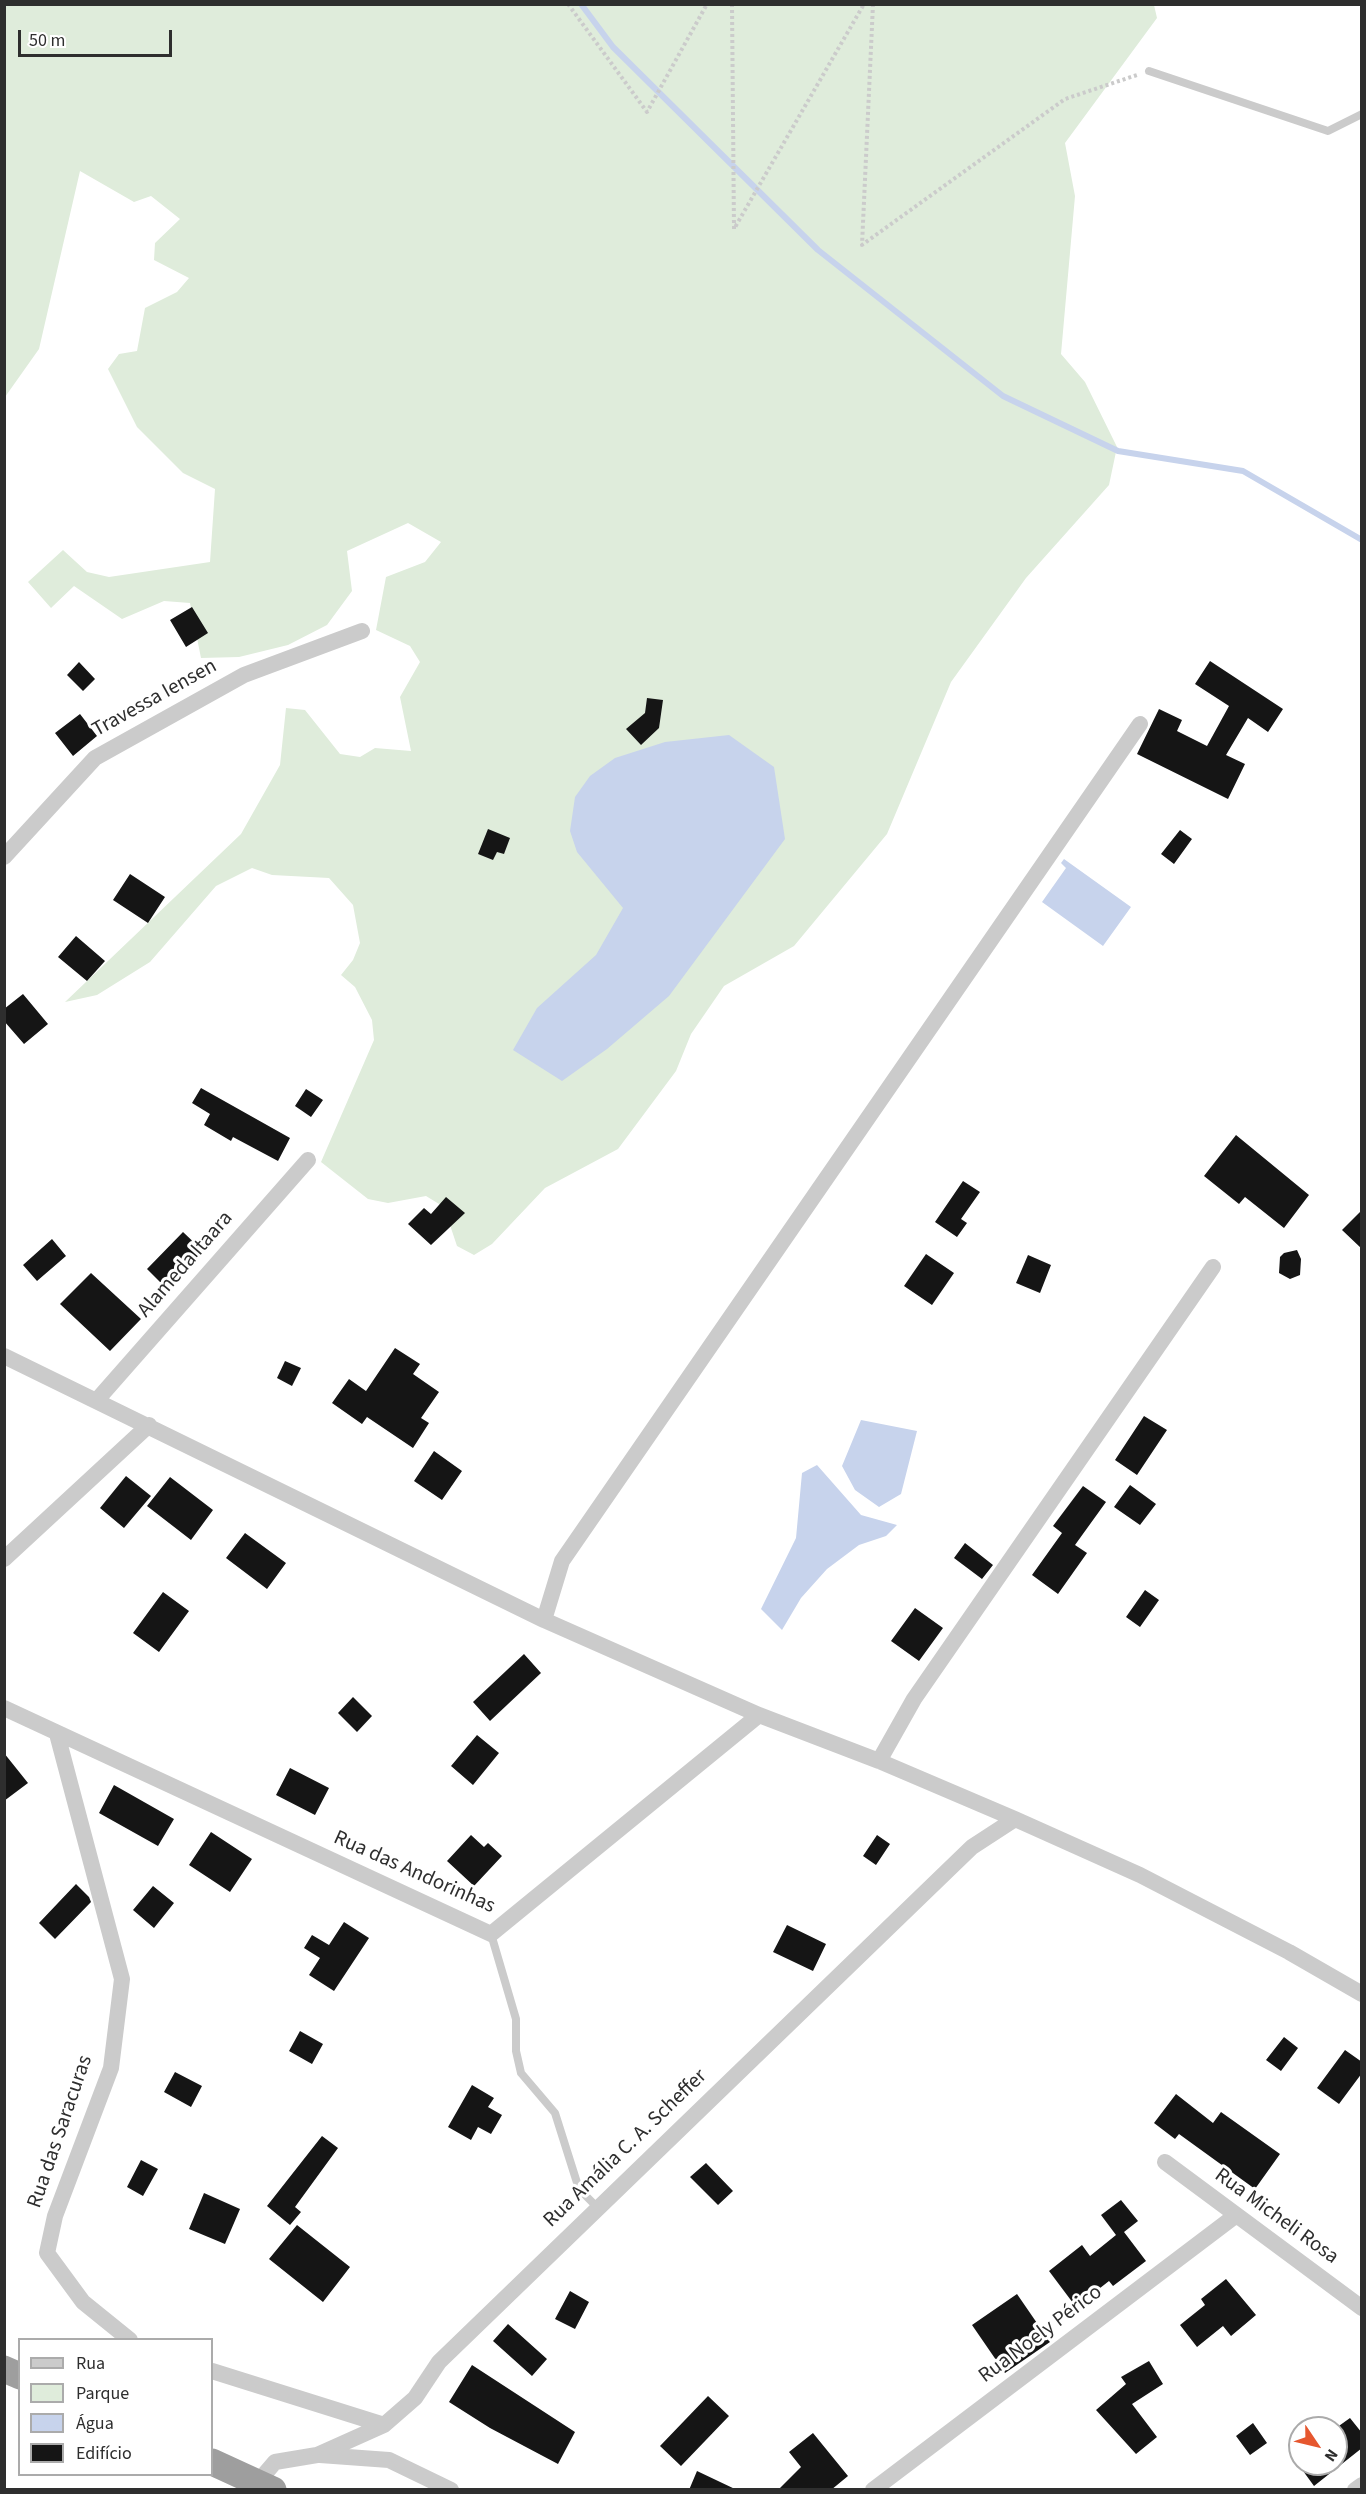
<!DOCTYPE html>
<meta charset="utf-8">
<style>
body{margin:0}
#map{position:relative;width:1366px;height:2494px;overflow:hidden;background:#fff;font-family:"Source Sans 3",sans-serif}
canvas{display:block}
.frame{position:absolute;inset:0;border:6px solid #2e2e2e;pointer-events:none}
.legend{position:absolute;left:18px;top:2338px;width:195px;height:138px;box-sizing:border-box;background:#fff;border:2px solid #ababab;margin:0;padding:8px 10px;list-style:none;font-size:18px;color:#2e2e2e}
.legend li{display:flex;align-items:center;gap:12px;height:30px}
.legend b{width:30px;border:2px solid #ababab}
.north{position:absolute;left:1288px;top:2416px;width:60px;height:60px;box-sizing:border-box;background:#fff;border:2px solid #ababab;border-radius:50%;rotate:125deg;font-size:16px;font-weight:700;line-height:24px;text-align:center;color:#2e2e2e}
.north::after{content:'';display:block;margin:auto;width:21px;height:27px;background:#e6572f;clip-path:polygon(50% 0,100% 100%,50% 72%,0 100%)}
.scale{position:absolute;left:18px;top:30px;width:154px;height:27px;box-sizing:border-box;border:3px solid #2e2e2e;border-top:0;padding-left:8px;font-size:18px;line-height:21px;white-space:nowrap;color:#2e2e2e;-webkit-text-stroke:4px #fff;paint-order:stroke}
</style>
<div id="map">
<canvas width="1366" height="2494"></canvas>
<div class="frame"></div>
<ul class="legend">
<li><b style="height:8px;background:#cbcbcb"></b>Rua</li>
<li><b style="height:16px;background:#dfecdb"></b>Parque</li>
<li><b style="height:16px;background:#c7d3ec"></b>Água</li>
<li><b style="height:16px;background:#151515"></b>Edifício</li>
</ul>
<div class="north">N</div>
<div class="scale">50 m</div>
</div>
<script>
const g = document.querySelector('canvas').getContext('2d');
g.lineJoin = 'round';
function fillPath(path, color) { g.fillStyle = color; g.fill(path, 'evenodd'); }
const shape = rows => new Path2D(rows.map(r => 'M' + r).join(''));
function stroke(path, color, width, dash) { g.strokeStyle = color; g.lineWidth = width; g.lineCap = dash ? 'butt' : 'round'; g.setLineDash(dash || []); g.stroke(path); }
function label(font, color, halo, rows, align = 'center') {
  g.font = font + ' "Source Sans 3",sans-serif'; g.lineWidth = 6; g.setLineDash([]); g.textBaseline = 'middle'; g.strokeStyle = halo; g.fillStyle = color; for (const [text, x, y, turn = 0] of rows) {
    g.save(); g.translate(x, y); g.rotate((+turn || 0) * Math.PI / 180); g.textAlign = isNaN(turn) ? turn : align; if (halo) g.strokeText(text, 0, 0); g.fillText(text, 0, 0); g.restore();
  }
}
fillPath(shape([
 [4,5,1154,5,1157,18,1065,143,1075,196,1061,354,1085,382,1117,447,1109,485,1026,578,951,682,887,834,794,946,724,986,691,1034,676,1071,618,1149,545,1188,492,1244,474,1255,457,1246,444,1207,426,1196,388,1203,368,1199,321,1162,374,1040,372,1020,355,987,341,975,353,960,360,943,353,905,329,878,272,875,252,868,216,886,150,962,97,995,65,1002,241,834,280,765,286,708,305,710,340,754,360,757,375,748,411,751,400,697,420,662,410,646,376,630,386,577,425,562,441,542,408,523,347,551,352,591,327,625,288,645,239,657,201,658,190,603,164,601,122,619,74,586,51,608,28,582,63,550,87,572,109,577,210,562,215,489,183,473,137,427,108,369,119,354,137,351,145,308,177,292,189,278,154,260,155,243,180,219,151,196,134,202,80,171,39,349,5,397]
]), '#dfecdb');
fillPath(shape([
 [729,735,774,767,785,839,669,996,607,1049,562,1081,513,1050,537,1008,596,955,623,908,577,852,570,831,575,797,590,776,615,758,665,742],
 [1064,859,1131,907,1103,946,1042,902,1066,868,1061,863],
 [861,1420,917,1431,901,1494,879,1507,855,1490,842,1466],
 [817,1465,861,1515,897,1525,886,1536,859,1545,827,1569,801,1598,782,1630,761,1609,796,1538,802,1473]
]), '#c7d3ec');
stroke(shape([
 [581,4,613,47,818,250,1003,396,1118,451,1243,471,1362,540]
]), '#c7d3ec', 6);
fillPath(shape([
 [192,607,208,633,186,647,170,620],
 [1210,661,1283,709,1268,732,1248,718,1226,755,1245,764,1228,799,1137,754,1159,709,1182,720,1177,731,1207,746,1229,706,1195,684],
 [79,662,95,679,83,691,67,675],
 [647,698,663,700,659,728,641,745,626,729,645,713],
 [80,714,97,736,73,756,55,733],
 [488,829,510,838,504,854,497,852,493,860,478,854],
 [1180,830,1192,839,1174,864,1161,854],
 [130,874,165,897,148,923,113,900],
 [76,936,105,961,87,981,58,957],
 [23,994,48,1024,24,1044,4,1021,4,1009],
 [201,1088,290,1138,278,1161,233,1137,231,1141,204,1125,210,1114,192,1103],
 [306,1089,323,1100,311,1117,295,1106],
 [1236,1135,1309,1195,1284,1228,1245,1197,1239,1204,1204,1176],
 [963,1181,980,1192,961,1219,967,1223,957,1237,935,1222],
 [446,1197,465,1213,431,1245,408,1224,424,1208,431,1214],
 [1362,1210,1362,1249,1342,1230],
 [183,1232,203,1251,166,1288,147,1269],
 [52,1239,66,1256,37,1281,23,1265],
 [1297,1250,1301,1259,1300,1275,1290,1279,1279,1273,1280,1257,1284,1253],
 [926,1254,954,1273,932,1305,904,1286],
 [1028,1255,1051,1265,1040,1293,1016,1283],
 [91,1273,141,1319,110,1351,60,1304],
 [395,1348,420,1364,413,1374,439,1392,421,1418,429,1423,413,1448,367,1417,362,1424,332,1403,349,1379,366,1391],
 [285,1361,301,1368,292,1386,277,1378],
 [1144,1416,1167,1430,1137,1475,1115,1460],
 [434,1451,462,1471,442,1500,414,1481],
 [126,1476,151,1496,124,1528,100,1508],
 [170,1477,213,1510,191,1540,147,1506],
 [1130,1485,1156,1504,1140,1525,1114,1507],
 [1083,1486,1106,1502,1075,1545,1087,1553,1058,1594,1032,1575,1062,1533,1053,1526],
 [245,1533,286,1563,267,1589,226,1558],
 [965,1543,993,1565,982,1579,954,1558],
 [1145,1590,1159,1600,1140,1627,1126,1617],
 [163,1592,189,1611,159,1652,133,1633],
 [915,1608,943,1628,919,1661,891,1641],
 [524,1654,541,1673,490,1721,473,1702],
 [353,1697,372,1716,357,1732,338,1713],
 [477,1735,499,1753,473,1785,451,1766],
 [4,1753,28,1783,4,1801],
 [290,1768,329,1788,315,1815,276,1795],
 [114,1785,174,1819,158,1846,99,1813],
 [211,1832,252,1859,230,1892,189,1865],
 [471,1835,484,1847,488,1843,502,1856,474,1886,447,1861],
 [877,1835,890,1844,876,1865,863,1856],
 [76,1884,89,1897,91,1902,55,1939,39,1923],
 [153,1886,174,1903,154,1928,133,1910],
 [344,1922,369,1938,334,1991,309,1975,320,1958,304,1948,312,1935,329,1945],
 [787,1925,826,1944,813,1971,773,1952],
 [300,2031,323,2044,312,2064,289,2051],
 [1284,2037,1298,2048,1281,2071,1266,2060],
 [1345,2050,1362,2062,1362,2073,1339,2104,1317,2088],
 [175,2072,202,2086,191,2107,164,2092],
 [472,2085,494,2098,488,2107,502,2115,491,2134,478,2127,471,2140,448,2127],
 [1176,2094,1213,2123,1221,2112,1280,2154,1255,2189,1179,2134,1175,2139,1154,2123],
 [322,2136,338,2148,295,2207,301,2212,290,2225,267,2206],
 [141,2160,158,2169,143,2196,127,2187],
 [706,2163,733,2191,718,2205,690,2177],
 [204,2193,240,2209,225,2244,189,2229],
 [1121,2200,1138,2221,1124,2232,1146,2261,1113,2286,1109,2281,1076,2307,1049,2271,1082,2245,1090,2256,1116,2235,1101,2215],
 [297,2225,350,2267,323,2302,269,2259],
 [1226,2279,1256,2315,1231,2336,1223,2326,1197,2347,1180,2325,1205,2305,1201,2299],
 [570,2291,589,2302,575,2329,555,2319],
 [1017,2294,1050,2342,1005,2373,972,2325],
 [508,2324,547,2359,532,2376,493,2341],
 [1149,2361,1163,2384,1132,2404,1157,2437,1136,2454,1096,2410,1126,2384,1121,2377],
 [472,2365,575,2432,558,2464,490,2428,449,2402],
 [708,2396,729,2416,681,2466,660,2446],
 [1350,2418,1362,2433,1362,2448,1314,2486,1298,2464,1336,2464,1336,2428],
 [1253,2423,1267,2443,1250,2455,1236,2436],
 [813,2433,848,2476,831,2490,778,2490,801,2467,789,2452],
 [697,2471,737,2490,689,2490]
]), '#151515');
stroke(shape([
 [568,4,647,112,707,4],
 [732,4,734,229,864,4],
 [873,4,862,245,1065,99,1137,75]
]), '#cbcbcb', 4, [3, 3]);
stroke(shape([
 [1149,71,1328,131,1362,114],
 [491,1934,516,2019,516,2051,521,2073,555,2113,579,2189,598,2208]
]), '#cbcbcb', 8);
stroke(shape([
 [4,857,95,758,244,675,362,631],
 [4,1356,544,1620,759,1715,879,1761,1015,1819,1140,1875,1289,1952,1362,1994],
 [97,1400,308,1160],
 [4,1559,149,1425],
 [544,1620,562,1561,1140,724],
 [4,1708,491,1934,759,1715],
 [57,1734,122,1979,111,2068,55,2216,47,2253,83,2302,130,2340],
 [879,1761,914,1699,1213,1267],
 [1165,2162,1362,2308],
 [212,2371,384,2425],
 [320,2455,389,2460,451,2490],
 [257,2483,275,2462,317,2455,384,2425,415,2398,439,2362,972,1847,1015,1819],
 [873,2490,1235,2216],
 [1355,2490,1362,2485]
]), '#cbcbcb', 16);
stroke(shape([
 [4,2369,20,2376],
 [212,2462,273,2490]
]), '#9e9e9e', 27);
label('21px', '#2e2e2e', '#fff', [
 ["Travessa Iensen",155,699,-29],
 ["Alameda Itaara",186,1265,-49],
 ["Rua das Andorinhas",414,1873,24],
 ["Rua das Saracuras",61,2132,-71],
 ["Rua Amália C. A. Scheffer",626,2149,-44],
 ["Rua Micheli Rosa",1276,2217,36],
 ["Rua Noely Périco",1041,2335,-37]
]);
</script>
